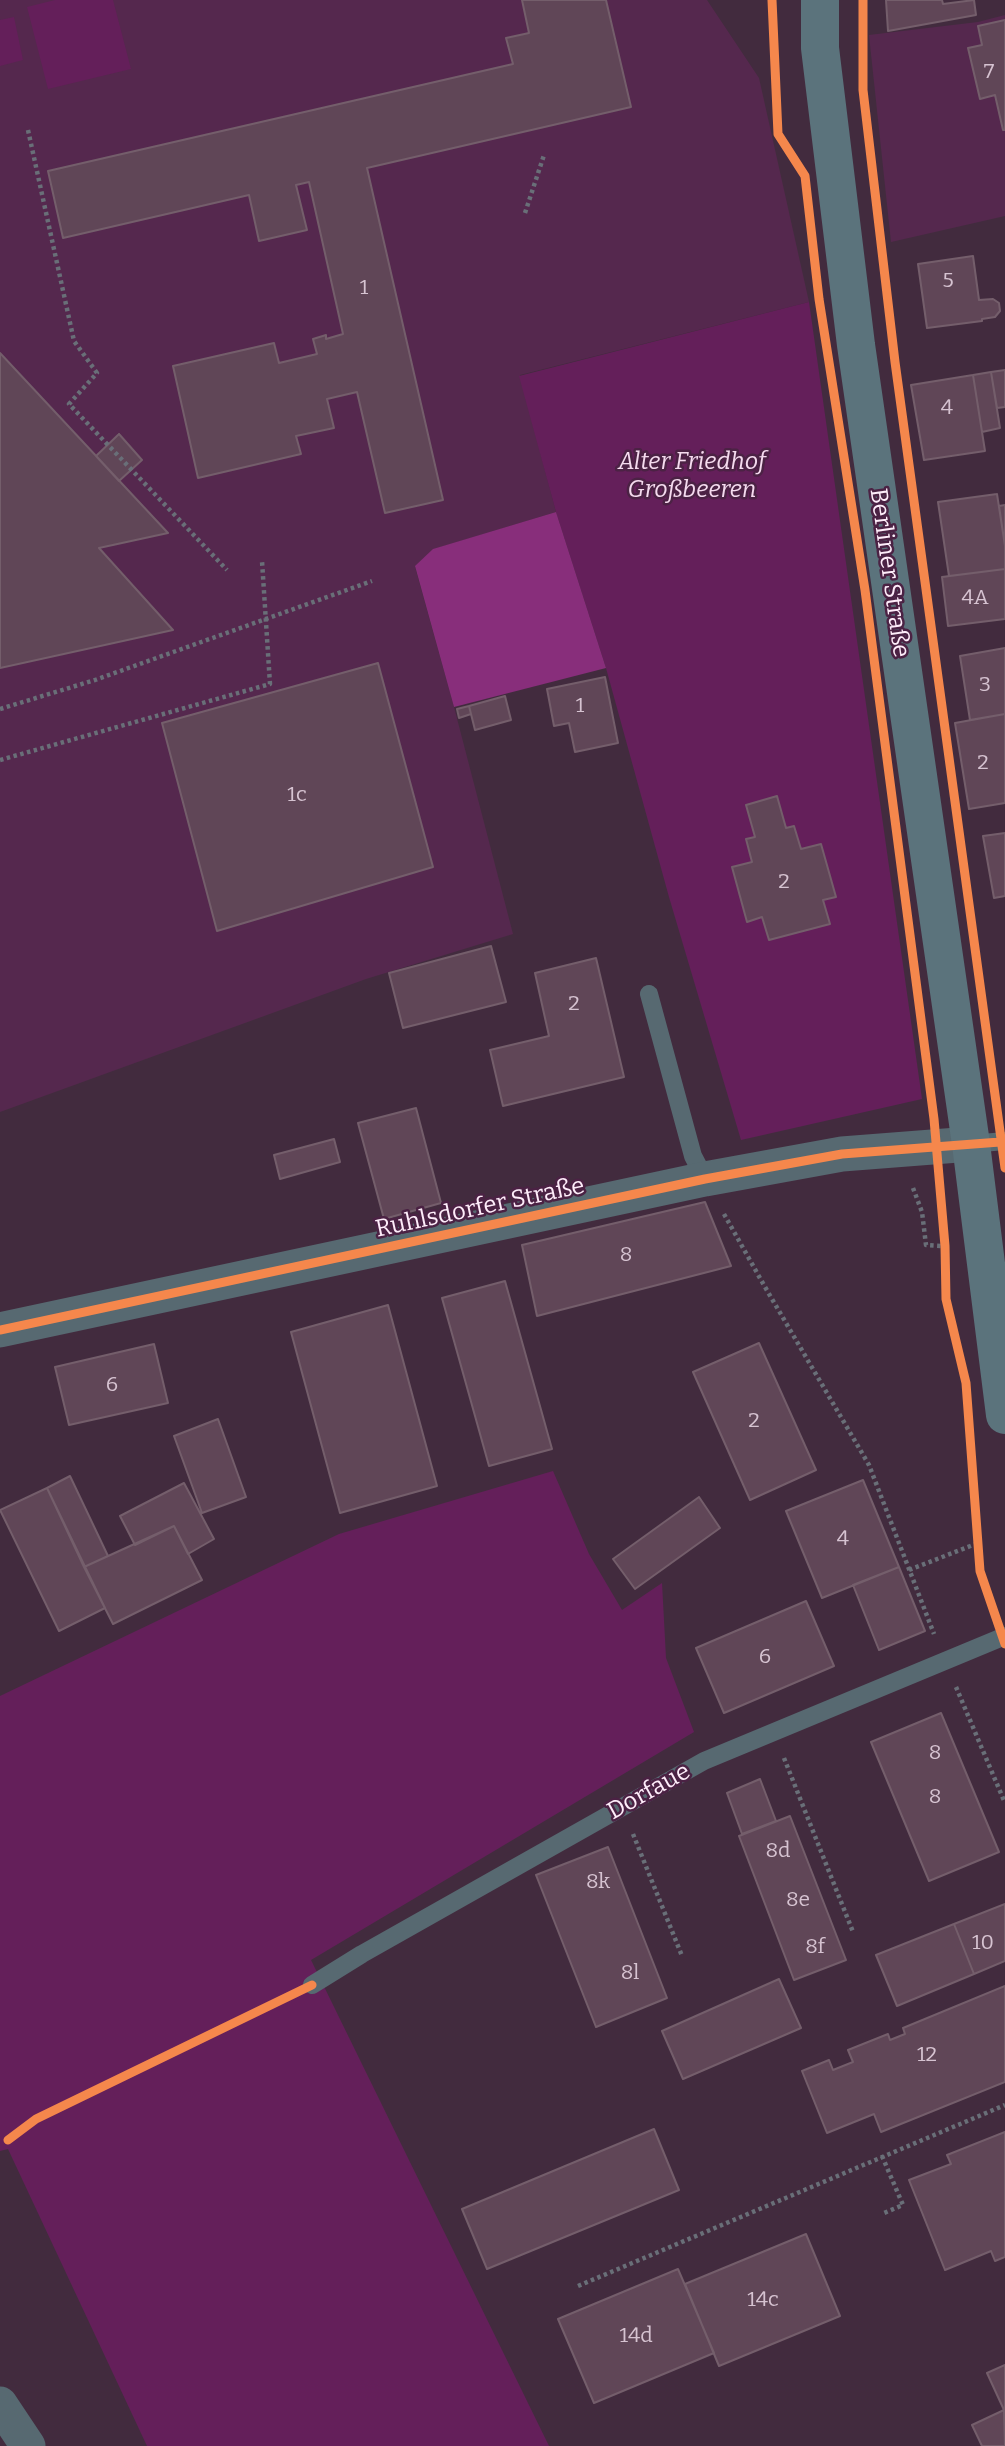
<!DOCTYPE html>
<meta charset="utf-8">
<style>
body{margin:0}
canvas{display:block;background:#422b3e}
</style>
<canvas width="1005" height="2446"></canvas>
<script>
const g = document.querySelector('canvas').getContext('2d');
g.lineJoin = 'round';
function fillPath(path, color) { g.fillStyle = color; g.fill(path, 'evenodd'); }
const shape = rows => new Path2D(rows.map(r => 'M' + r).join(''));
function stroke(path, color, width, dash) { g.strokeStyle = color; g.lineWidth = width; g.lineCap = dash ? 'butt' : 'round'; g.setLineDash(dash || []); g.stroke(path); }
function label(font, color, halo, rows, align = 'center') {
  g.font = font + ' Bitter,serif'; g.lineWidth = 5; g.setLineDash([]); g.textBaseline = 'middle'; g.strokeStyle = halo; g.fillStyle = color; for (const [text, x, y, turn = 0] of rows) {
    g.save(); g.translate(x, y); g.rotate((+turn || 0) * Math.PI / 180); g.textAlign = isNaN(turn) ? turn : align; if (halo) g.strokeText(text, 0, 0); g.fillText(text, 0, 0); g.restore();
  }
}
fillPath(shape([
 [0,0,707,0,759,78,809,302,520,375,556,512,434,549,415,567,454,707,513,934,366,979,0,1112],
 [1005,15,1005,216,891,242,869,35,978,22]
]), '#55284e');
fillPath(shape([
 [55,0,113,0,131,69,48,89,27,7],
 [14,17,23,60,0,66,0,20],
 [809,302,922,1099,741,1140,669,897,606,668,556,512,519,376],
 [553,1471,589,1554,622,1610,662,1583,666,1658,694,1732,311,1960,549,2446,147,2446,8,2149,0,2151,0,1696,339,1534]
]), '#641f5a');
fillPath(shape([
 [556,512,606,668,454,707,415,566,433,549]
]), '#882e7b');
const building = shape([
 [522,0,606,0,631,107,367,168,443,500,385,513,357,392,327,399,334,428,296,436,301,454,198,478,173,366,274,343,279,363,317,354,313,339,326,335,326,339,343,334,309,182,296,185,307,230,259,241,249,195,63,238,48,171,513,64,506,38,529,33,522,0],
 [886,0,942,0,943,4,974,0,976,15,888,31,886,0],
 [1005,20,1005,130,1003,130,995,95,980,99,968,48,982,45,978,26,1005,20],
 [973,256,979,300,993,299,999,303,1000,311,995,317,982,319,982,321,927,328,918,264,973,256],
 [0,353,168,533,99,548,173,630,0,668,0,353],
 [1005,370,1005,407,997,408,991,372,1005,370],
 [991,372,1000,428,982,432,973,375,991,372],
 [973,375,985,451,924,460,911,385,973,375],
 [119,434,142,460,119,481,96,456,119,434],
 [997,494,1005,546,1005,569,949,576,938,502,997,494],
 [1005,505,1005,546,999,506,1005,505],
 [1005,569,1005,619,948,626,942,577,1005,569],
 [1005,648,1005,714,970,720,960,656,1005,648],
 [378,663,433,867,217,931,162,723,378,663],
 [605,677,618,743,575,752,569,723,554,726,547,689,605,677],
 [505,696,511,720,475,730,469,706,505,696],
 [469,706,471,714,459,718,457,709,469,706],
 [1005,714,1005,803,969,809,955,723,1005,714],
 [777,796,786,828,794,826,801,849,821,844,836,897,823,900,830,924,769,940,762,917,747,922,732,867,752,862,746,839,755,837,746,805,777,796],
 [1005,833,1005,896,994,898,983,836,1005,833],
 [491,946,506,1002,403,1028,389,973,491,946],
 [596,958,624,1077,503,1106,490,1050,549,1036,535,973,596,958],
 [416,1108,441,1203,384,1219,358,1123,416,1108],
 [334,1139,340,1162,280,1179,274,1155,334,1139],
 [705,1202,731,1266,537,1316,522,1245,705,1202],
 [505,1281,552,1449,489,1466,442,1298,505,1281],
 [388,1305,437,1486,340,1513,291,1332,388,1305],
 [759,1343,816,1470,750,1500,693,1372,759,1343],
 [154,1344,168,1403,69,1425,55,1367,154,1344],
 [218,1419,246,1497,202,1513,174,1436,218,1419],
 [70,1476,108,1556,84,1567,47,1488,70,1476],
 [863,1480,899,1567,822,1598,786,1511,863,1480],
 [184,1483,214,1539,188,1554,174,1526,135,1545,120,1516,184,1483],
 [47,1488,105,1608,59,1631,0,1510,47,1488],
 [699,1497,720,1528,635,1589,613,1559,699,1497],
 [174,1526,202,1580,113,1624,84,1567,174,1526],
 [899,1567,925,1631,879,1650,853,1585,899,1567],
 [806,1601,834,1666,724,1713,696,1648,806,1601],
 [941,1713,999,1852,929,1881,871,1742,941,1713],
 [760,1779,776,1821,742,1834,727,1793,760,1779],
 [790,1816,846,1960,794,1980,739,1836,790,1816],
 [608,1847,667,1998,596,2027,536,1875,608,1847],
 [1005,1904,1005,1961,974,1974,954,1924,1005,1904],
 [954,1924,974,1974,897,2006,876,1955,954,1924],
 [779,1979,801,2028,683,2079,662,2031,779,1979],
 [1005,1986,1005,2082,881,2132,874,2114,827,2133,802,2071,829,2060,833,2070,853,2062,848,2050,888,2034,890,2040,905,2034,903,2028,1005,1986],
 [654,2129,679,2190,487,2269,462,2209,654,2129],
 [1005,2132,1005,2257,995,2261,991,2251,945,2270,909,2180,951,2164,947,2155,1005,2132],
 [806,2234,840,2316,719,2366,685,2284,806,2234],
 [678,2269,714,2353,594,2403,558,2319,678,2269],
 [1005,2365,1005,2409,1004,2410,987,2373,1005,2365],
 [1004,2410,1005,2446,982,2446,972,2425,1004,2410]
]);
fillPath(building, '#604657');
stroke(building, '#745e6b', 2);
stroke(shape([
 [28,130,74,341,97,373,69,404,227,570],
 [525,213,544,155],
 [0,709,95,680,372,581],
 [0,760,270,684,262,561],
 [913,1188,922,1212,926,1245,942,1246],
 [724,1214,765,1287,869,1465,934,1634],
 [909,1570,978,1543],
 [956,1687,1005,1803],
 [784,1758,853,1932],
 [633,1834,682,1956],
 [882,2156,903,2205,884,2213],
 [578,2286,1005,2105]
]), '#696f78', 4.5, [3.5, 3.5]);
stroke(shape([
 [649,994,693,1156,705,1179],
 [971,1144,1005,1141],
 [312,1985,362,1954,704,1761,1005,1636]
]), '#576971', 18);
stroke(shape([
 [0,1330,705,1179,842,1154,971,1144],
 [0,2404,28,2446]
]), '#576971', 35);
stroke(shape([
 [820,0,820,48,856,345,971,1144,1005,1415]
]), '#5b737c', 38);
stroke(shape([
 [772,0,778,134,805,176,819,299,865,590,934,1119,945,1246,946,1299,966,1383,980,1571,1005,1644],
 [863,0,863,90,895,362,1005,1168],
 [0,1330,705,1179,842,1154,1000,1142],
 [8,2140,36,2119,312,1985]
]), '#f5874c', 9);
label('21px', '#d6c3d1', null, [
 ["7",989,72],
 ["5",948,281],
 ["1",364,288],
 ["4",947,408],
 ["4A",975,598],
 ["3",985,685],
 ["1",580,706],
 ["2",983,763],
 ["1c",297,795],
 ["2",784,882],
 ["2",574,1004],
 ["8",626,1255],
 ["6",112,1385],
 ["2",754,1421],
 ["4",843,1539],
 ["6",765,1657],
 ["8",935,1753],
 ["8",935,1797],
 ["8d",778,1851],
 ["8k",598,1882],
 ["8e",798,1900],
 ["10",983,1943],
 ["8f",815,1947],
 ["8l",630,1973],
 ["12",927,2055],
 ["14c",763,2300],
 ["14d",636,2336]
]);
label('italic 24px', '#f5dbef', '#4b2244', [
 ["Alter Friedhof",692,462],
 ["Großbeeren",692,490]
]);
label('24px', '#feedfa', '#4b2244', [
 ["Berliner Straße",889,573,82],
 ["Ruhlsdorfer Straße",480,1208,-12],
 ["Dorfaue",649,1792,-29]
]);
</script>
